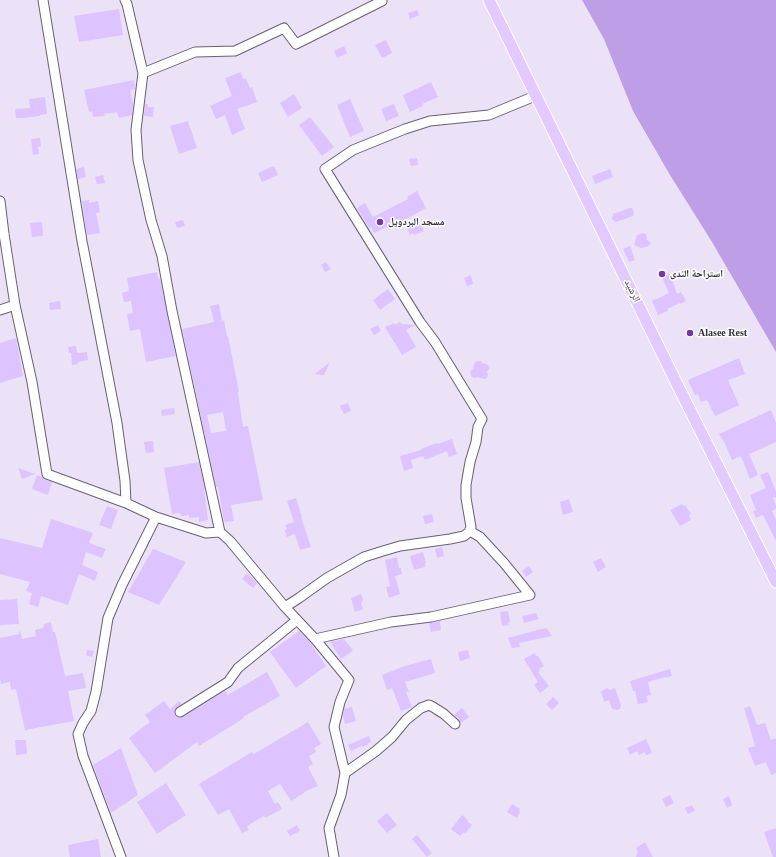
<!DOCTYPE html>
<meta charset="utf-8">
<style>
body{margin:0}
canvas{display:block;background:#ebe2f7}
</style>
<canvas width="776" height="857"></canvas>
<script>
const g = document.querySelector('canvas').getContext('2d');
g.lineJoin = 'round';
function fillPath(path, color) { g.fillStyle = color; g.fill(path, 'evenodd'); }
const shape = rows => new Path2D(rows.map(r => 'M' + r).join(''));
function stroke(path, color, width, dash) { g.strokeStyle = color; g.lineWidth = width; g.lineCap = dash ? 'butt' : 'round'; g.setLineDash(dash || []); g.stroke(path); }
function label(font, color, halo, rows, align = 'center') {
  g.font = font + ' "Times New Roman","Noto Naskh Arabic",serif'; g.lineWidth = 3; g.setLineDash([]); g.textBaseline = 'middle'; g.strokeStyle = halo; g.fillStyle = color; for (const [text, x, y, turn = 0] of rows) {
    g.save(); g.translate(x, y); g.rotate((+turn || 0) * Math.PI / 180); g.textAlign = isNaN(turn) ? turn : align; if (halo) g.strokeText(text, 0, 0); g.fillText(text, 0, 0); g.restore();
  }
}
fillPath(shape([
 [582,0,776,0,776,352,712,242,670,175,633,111,604,39]
]), '#be9ee6');
fillPath(shape([
 [119,9,123,35,79,42,74,16],
 [417,10,419,15,410,19,408,13],
 [386,40,392,53,382,58,375,45],
 [344,46,347,53,337,58,334,51],
 [241,72,243,79,246,78,250,88,252,87,257,102,237,109,245,129,232,135,225,115,216,119,210,106,232,96,225,78],
 [134,80,135,89,130,90,133,104,132,115,119,118,117,112,104,114,105,116,93,117,92,111,89,112,84,90],
 [431,82,438,97,422,104,423,106,410,112,403,95],
 [294,94,302,108,288,117,280,103],
 [45,97,47,114,40,115,40,116,23,118,16,118,15,109,30,108,29,99],
 [350,99,364,131,350,137,337,105],
 [145,104,148,104,148,107,154,107,153,117,144,116],
 [394,104,399,116,386,121,381,109],
 [310,117,334,147,322,156,299,125],
 [188,121,197,148,179,154,170,126],
 [40,138,41,147,38,147,39,154,33,155,31,139],
 [417,158,418,165,411,166,409,159],
 [274,166,278,175,262,182,258,173],
 [84,167,86,177,78,179,76,169],
 [610,169,613,177,595,184,592,176],
 [103,175,105,183,97,184,95,177],
 [417,191,426,208,390,228,389,226,374,233,371,227,369,228,357,208,365,203,373,217,408,199,407,197],
 [89,200,89,203,98,201,100,212,96,213,100,233,87,235,82,201],
 [630,208,632,208,634,212,633,216,616,222,614,221,612,219,613,214],
 [183,220,185,226,177,228,175,222],
 [42,222,43,236,32,237,30,223],
 [421,223,424,231,415,235,413,233,410,235,407,228],
 [643,233,646,234,647,240,651,243,649,246,641,248,634,245,637,235],
 [630,246,635,260,629,262,623,249],
 [326,262,331,269,325,272,321,265],
 [157,272,158,279,160,278,176,356,146,362,140,329,130,331,127,314,133,313,131,301,124,302,122,293,129,291,127,278],
 [666,273,670,274,677,294,681,292,686,301,680,304,680,303,667,309,668,311,658,315,652,301,669,293,661,275],
 [471,275,473,284,467,286,464,278],
 [388,289,395,299,380,310,373,300],
 [60,301,61,309,50,310,49,303],
 [219,304,222,321,224,320,227,337,228,336,239,392,238,393,243,427,248,426,263,500,231,505,234,521,226,522,224,521,218,487,216,487,182,329,214,322,210,306],
 [223,412,226,431,211,433,207,415],
 [400,322,402,324,415,325,406,330,416,347,402,355,385,327,394,323,395,325],
 [378,325,381,331,374,335,370,329],
 [16,338,23,376,0,383,0,343],
 [76,346,77,353,87,352,88,360,78,362,78,364,72,365,71,353,69,353,68,347],
 [739,358,745,374,728,380,739,405,715,416,707,400,701,402,698,394,695,395,688,380],
 [478,361,481,361,482,363,487,364,490,367,487,372,488,374,487,378,484,379,477,377,476,378,472,377,470,373,471,370,473,369,475,362],
 [330,362,324,375,322,375,315,374],
 [348,403,351,411,344,414,340,406],
 [174,408,175,414,162,416,161,410],
 [771,410,776,423,776,442,749,454,758,475,750,479,741,456,732,460,723,439,722,440,719,434],
 [452,439,457,454,449,457,447,451,425,460,423,456,411,460,413,468,404,471,400,456,421,450,421,449,437,443,438,444],
 [153,441,154,452,146,453,144,442],
 [199,462,205,489,204,489,208,520,199,522,199,517,189,518,189,515,181,516,180,513,172,514,164,468],
 [18,468,35,474,22,479],
 [768,472,776,491,776,497,773,498,776,505,776,509,772,511,776,520,776,541,763,515,756,518,753,511,756,510,750,495,766,488,760,475],
 [37,475,42,477,45,480,52,482,48,495,32,489],
 [296,498,302,517,301,517,311,547,300,550,295,534,287,537,285,530,287,529,285,525,294,522,287,501],
 [569,499,573,512,563,515,560,502],
 [682,504,683,506,685,505,691,514,689,515,691,520,680,526,670,510],
 [107,506,118,510,111,529,99,525],
 [432,514,434,522,425,524,423,516],
 [51,519,93,533,89,543,106,549,102,558,86,552,82,565,98,572,95,581,79,574,68,605,41,596,38,607,29,604,32,593,26,591,30,582,0,574,0,538,42,548],
 [442,547,444,556,437,558,435,549],
 [153,549,186,562,159,605,128,592],
 [423,552,426,562,425,564,425,567,414,570,410,556],
 [397,557,399,568,401,568,402,574,395,576,400,594,389,598,386,587,390,586,385,560],
 [601,558,606,567,598,572,593,562],
 [529,566,533,572,526,577,522,571],
 [247,573,257,583,253,588,242,579],
 [361,594,363,600,361,604,363,609,355,612,351,598],
 [17,599,19,624,0,625,0,600],
 [508,611,510,622,508,622,509,625,502,626,500,612],
 [536,613,539,619,524,623,522,616],
 [440,621,441,630,431,632,429,623],
 [51,622,53,632,55,632,65,676,83,673,86,688,68,691,74,721,25,730,16,689,11,690,10,682,1,684,0,679,0,638,19,634,20,630,22,639,36,636,35,630,43,628,44,624],
 [545,628,548,630,552,636,519,643,520,647,512,648,508,638],
 [299,631,309,641,326,666,296,688,270,652],
 [344,639,353,650,351,652,341,659,330,642],
 [87,650,94,651,92,657,86,655],
 [468,650,470,658,460,661,458,652],
 [535,653,536,656,538,656,544,666,539,669,540,671,538,672,549,686,540,693,534,685,538,682,524,659],
 [431,659,435,673,405,682,409,692,406,692,412,707,401,711,392,688,387,690,382,675,405,666],
 [670,669,672,676,666,678,665,677,648,682,651,695,646,696,648,702,638,704,635,691,633,691,630,681],
 [267,672,280,696,243,717,244,718,199,746,197,742,155,773,129,738,150,722,145,715,164,701,170,709,179,701,182,704,175,709,174,713,177,717,181,718,225,691,228,695],
 [608,688,609,690,615,688,621,705,620,709,617,710,612,709,609,700,604,702,601,691],
 [553,697,559,703,552,710,546,704],
 [750,706,757,725,765,723,771,740,776,738,776,773,771,775,766,762,755,766,748,748,755,746,744,708],
 [352,707,356,721,345,724,343,716,344,709],
 [462,708,469,717,461,723,459,720,454,715],
 [308,722,321,744,314,748,316,752,309,756,313,764,308,767,318,786,304,792,304,793,291,801,280,784,268,791,275,804,278,802,282,809,265,818,264,816,247,826,249,830,242,833,229,809,218,815,199,784,252,752,254,754],
 [369,736,371,742,368,743,369,744,362,747,362,746,351,751,348,745],
 [646,739,652,753,646,755,645,752,639,755,637,751,630,755,627,748],
 [15,740,26,740,27,754,16,755],
 [121,748,138,795,111,813,93,765],
 [166,783,186,815,157,834,137,802],
 [670,795,674,803,666,807,662,799],
 [729,796,732,805,727,808,723,799],
 [512,804,520,809,519,811,520,812,517,818,507,812],
 [692,805,695,811,688,814,685,808],
 [387,813,397,825,387,833,377,821],
 [462,815,468,820,467,821,472,825,465,834,464,832,460,836,451,829],
 [297,825,300,831,290,836,287,831],
 [776,828,776,857,773,857,764,832],
 [417,835,432,853,427,857,412,839],
 [98,839,101,857,70,857,68,845],
 [645,842,653,857,636,857,638,852,636,848]
]), '#ddc3ff');
const minor = shape([
 [43,0,82,241,117,423,125,481,126,503],
 [125,0,127,4,143,73],
 [0,201,4,234,15,305,32,382,47,474,126,503,156,517,206,533,220,532,230,541,285,607,315,639,349,680,340,702,334,727,345,773],
 [0,310,15,305],
 [220,532,172,311,162,256,151,220,138,160,136,130,143,73,195,52,235,51,284,28,296,44,382,1],
 [285,607,299,598,327,578,364,557,383,551,400,546,450,539,464,536,469,532,471,527,466,498,466,485,470,462,476,442,478,427,482,419,435,342,420,322,325,169,353,150,405,129,430,121,489,115,535,96],
 [315,639,391,622,431,617,530,595,504,563,480,537,470,531],
 [180,712,228,682,238,668,297,620],
 [121,857,83,756,78,734,83,723,91,711,96,692,108,618,122,585,156,517],
 [334,857,329,828,341,795,345,773,376,751,392,737,406,720,421,708,429,705,433,707,444,714,455,724]
]);
const major = shape([
 [489,0,676,382,776,582]
]);
stroke(minor, '#696174', 11);
stroke(major, '#fff', 13);
stroke(minor, '#fff', 9);
stroke(major, '#e2cafe', 11);
for (const [x, y, r, color] of [
 [380,222,4,"#7436ab"],
 [662,274,4,"#7436ab"],
 [690,333,4,"#7436ab"]
]) { const dot = new Path2D(); dot.arc(x, y, r, 0, 2 * Math.PI); g.fillStyle = color; g.fill(dot); stroke(dot, '#fff', 1.5); }
label('bold 10px', '#322f37', '#fff', [
 ["مسجد البردويل",388,222],
 ["استراحة الندى",670,274],
 ["Alasee Rest",698,333]
], 'left');
label('10px', '#322f37', '#fff', [
 ["الرشيد",632,291,64]
]);
</script>
